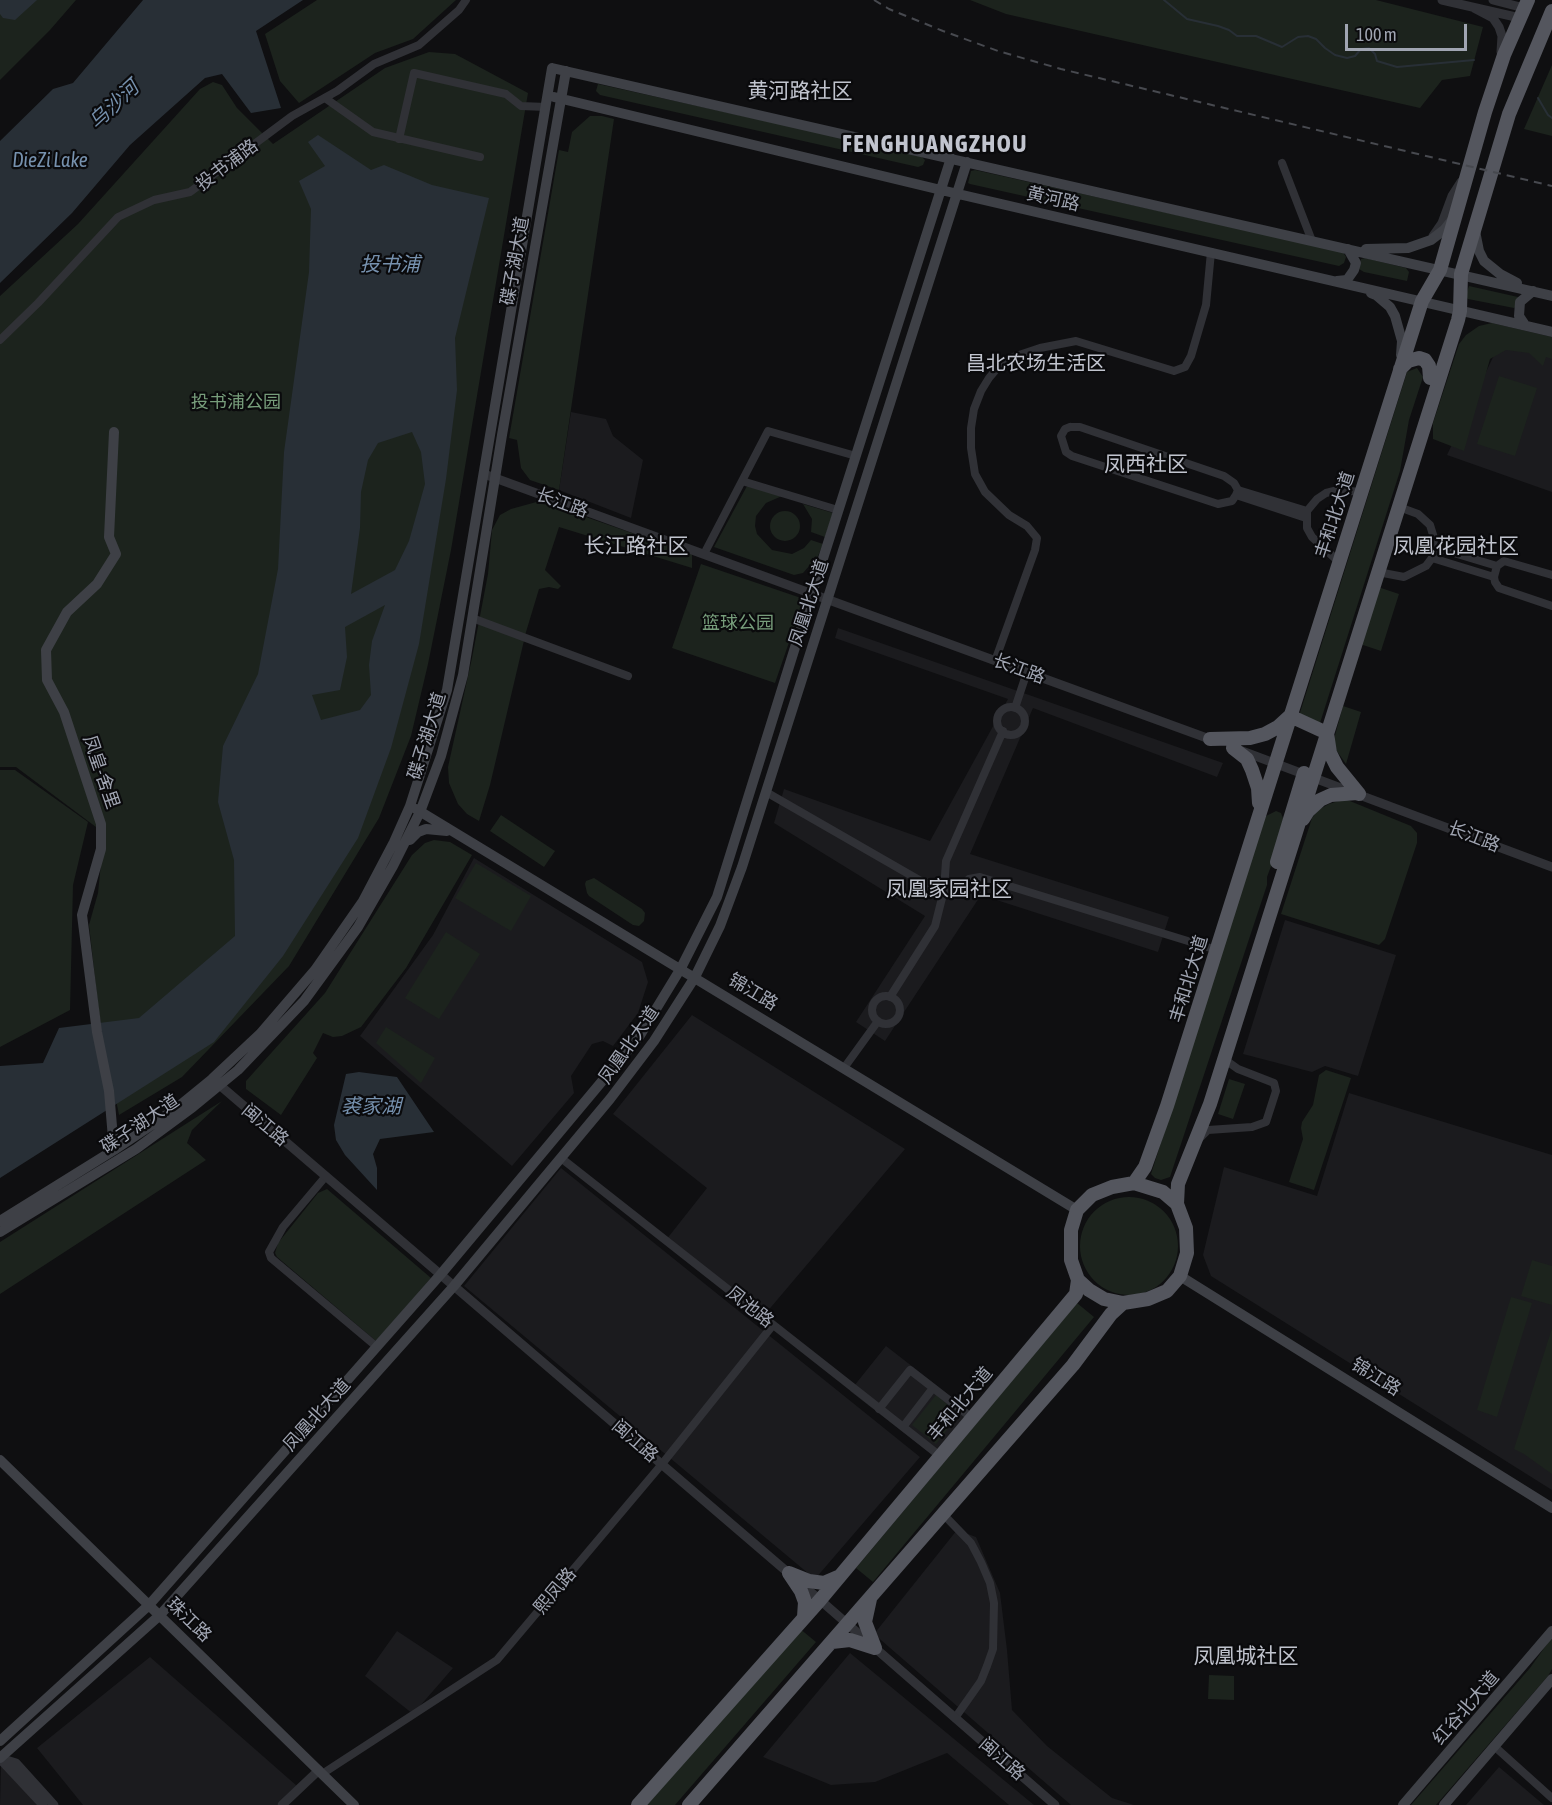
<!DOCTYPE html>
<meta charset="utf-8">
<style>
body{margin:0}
#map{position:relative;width:1552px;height:1805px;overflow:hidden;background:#0f0f11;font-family:"Asap Condensed",sans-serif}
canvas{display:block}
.scale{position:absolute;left:1345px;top:24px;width:122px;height:27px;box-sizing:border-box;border:3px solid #a0a5b2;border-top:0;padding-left:8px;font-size:18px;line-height:21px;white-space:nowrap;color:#a0a5b2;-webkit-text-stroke:4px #0a0a0c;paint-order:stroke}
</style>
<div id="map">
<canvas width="1552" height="1805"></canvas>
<div class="scale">100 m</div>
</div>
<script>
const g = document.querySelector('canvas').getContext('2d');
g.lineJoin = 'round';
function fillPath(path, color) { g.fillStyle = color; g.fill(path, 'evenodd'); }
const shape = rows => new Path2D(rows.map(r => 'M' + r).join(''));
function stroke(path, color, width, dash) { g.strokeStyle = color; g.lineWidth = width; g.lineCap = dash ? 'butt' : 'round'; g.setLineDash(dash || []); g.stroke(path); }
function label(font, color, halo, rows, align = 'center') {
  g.font = font + ' "Asap Condensed","Noto Sans SC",sans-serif'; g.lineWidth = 4.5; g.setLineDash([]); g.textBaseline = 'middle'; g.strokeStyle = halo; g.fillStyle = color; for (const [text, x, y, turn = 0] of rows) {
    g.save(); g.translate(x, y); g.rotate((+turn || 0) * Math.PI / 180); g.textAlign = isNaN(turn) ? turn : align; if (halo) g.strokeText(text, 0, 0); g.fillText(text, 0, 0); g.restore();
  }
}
fillPath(shape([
 [1502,338,1552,352,1552,492,1447,455],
 [571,412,606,419,613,436,643,460,631,518,559,490],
 [838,628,1223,763,1217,777,1033,708,970,854,1169,917,1158,952,981,895,885,1041,856,1022,925,916,774,823,784,789,930,841,1008,699,835,638],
 [474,858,642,962,648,982,638,1013,613,1046,603,1041,592,1044,571,1076,574,1093,512,1166,360,1036,433,935],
 [1285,920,1396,955,1358,1076,1325,1066,1312,1072,1243,1054],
 [692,1015,905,1149,766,1313,666,1240,707,1188,613,1114],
 [1349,1093,1552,1155,1552,1490,1211,1276,1203,1255,1224,1167,1317,1196],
 [561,1168,920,1457,815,1579,464,1286],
 [886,1346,971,1412,935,1457,850,1391],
 [957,1530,976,1537,1000,1593,1007,1650,1012,1710,1047,1746,1112,1798,1134,1805,1071,1805,874,1634],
 [397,1631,453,1668,413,1714,365,1676],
 [850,1653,1034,1805,1009,1805,947,1753,875,1782,831,1785,763,1757],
 [150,1657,297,1786,277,1805,83,1805,37,1748],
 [1,1766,37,1805,0,1805],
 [1499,1767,1544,1805,1466,1805]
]), '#1b1b1e');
fillPath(shape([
 [0,0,76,0,50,30,0,80],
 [317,0,456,0,413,39,375,53,299,103,280,81,265,34],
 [970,0,1376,0,1483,27,1470,76,1442,80,1420,108,1006,14],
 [429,52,455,54,528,93,451,550,428,664,411,736,379,818,289,966,182,1077,119,1115,99,1013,89,925,98,893,104,833,16,767,0,767,0,296,78,224,200,89,213,82,222,85,237,108,273,144,385,68],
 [1552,65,1552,136,1524,129],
 [598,84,920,155,925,160,923,165,918,167,600,95,596,91],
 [590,116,602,116,614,119,559,490,530,480,521,468,517,440,509,438,559,150,568,152,572,132],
 [975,170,1343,252,1346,257,1344,263,1339,266,970,184,968,183,971,171],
 [1365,258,1406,268,1409,272,1407,281,1364,272,1359,269,1361,259],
 [1469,286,1518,297,1517,306,1514,308,1468,299,1465,297],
 [1492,323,1552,337,1552,359,1546,357,1543,366,1529,353,1506,350,1490,359,1464,451,1433,439,1433,423,1459,344,1466,335,1479,326],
 [1417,368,1423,377,1409,420,1400,471,1320,723,1298,719,1407,372],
 [1499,376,1537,388,1515,456,1477,444],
 [747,486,782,496,766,503,756,516,755,526,757,534,772,550,792,554,804,548,811,540,823,544,818,556,803,573,794,575,714,547],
 [540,501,692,554,692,568,559,527,545,570,561,586,558,589,549,587,539,589,526,632,490,785,479,821,467,814,458,804,449,783,448,767,472,658,488,574,492,530,500,515,511,509],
 [803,504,833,513,825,537,811,532,812,519],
 '770 526a15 15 0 1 1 30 0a15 15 0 1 1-30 0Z',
 [701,564,804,599,775,683,672,648],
 [1378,587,1399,594,1381,651,1360,644],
 [1343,706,1361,712,1346,764,1334,747,1334,739],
 [0,770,15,770,88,822,73,885,70,1010,0,1047],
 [1345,799,1411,826,1417,833,1417,843,1385,939,1379,945,1281,914,1312,818,1318,810,1329,804],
 [1276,811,1281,813,1286,826,1267,877,1267,885,1170,1177,1161,1180,1155,1178,1151,1174,1264,817],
 [501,815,555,851,544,867,490,831],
 [434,840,450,842,472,855,406,968,361,1027,342,1036,333,1037,323,1033,313,1053,317,1058,281,1115,246,1089,246,1081,325,993,412,855,425,843],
 [476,863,531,896,511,931,455,898],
 [594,878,642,909,645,913,644,921,639,926,633,925,589,896,587,893,585,884,586,881],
 [446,932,480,954,439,1019,405,998],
 [386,1027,435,1058,421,1083,376,1043],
 [1326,1070,1351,1078,1314,1190,1289,1182,1303,1139,1301,1128,1302,1122,1313,1105,1319,1075],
 [1229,1079,1245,1084,1233,1119,1218,1114],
 [222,1101,192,1130,187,1143,206,1160,0,1294,0,1242],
 [327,1189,431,1278,376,1341,277,1257,275,1253,278,1243,318,1193],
 '1080 1246a49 49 0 1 1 98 0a49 49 0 1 1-98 0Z',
 [1532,1260,1552,1266,1552,1305,1521,1296],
 [1511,1297,1532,1303,1497,1417,1477,1410],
 [1077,1303,1094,1317,873,1582,856,1568],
 [1552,1328,1552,1474,1524,1454,1514,1449],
 [936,1395,959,1414,936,1444,912,1425],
 [799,1628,816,1642,675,1805,647,1805],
 [1552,1637,1552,1669,1548,1676,1436,1805,1411,1805,1530,1668],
 [1209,1675,1234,1676,1234,1700,1208,1699]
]), '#1c231d');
fillPath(shape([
 [0,0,37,0,15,20,3,18,0,14],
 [143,0,303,0,256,31,281,108,251,113,222,74,205,78,130,145,72,213,0,283,0,141,53,89,73,83],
 [318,135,371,170,384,165,432,185,489,198,455,338,457,390,446,479,419,644,391,748,358,838,283,956,214,1042,0,1178,0,1066,43,1063,59,1028,139,1018,235,936,234,860,218,802,223,746,258,674,278,569,284,452,309,272,311,209,299,181,325,166,308,142],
 [412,432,421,452,425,484,409,541,395,570,351,594,360,528,361,492,368,460,378,443],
 [385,605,372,641,369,665,371,695,360,710,321,720,312,695,340,690,347,657,345,627],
 [359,1072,397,1077,434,1132,380,1139,373,1154,377,1168,377,1190,345,1155,336,1140,334,1125,346,1074]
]), '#282f36');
stroke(shape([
 [1164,0,1187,19,1218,26,1229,30,1237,36,1256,36,1282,47,1298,37,1308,36,1316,39,1325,48,1335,55,1347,58,1355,56,1361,49,1369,48,1375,54,1377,61,1397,67,1474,60],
 [1538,98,1548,115,1552,118]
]), '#282f36', 2);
stroke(shape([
 [325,98,373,132,480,157],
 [399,139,414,73,506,94,521,106,546,107],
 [1282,163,1312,241],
 [0,340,38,303,118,217,154,200,190,192,292,116,337,91,374,64,419,45,459,10,466,0],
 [1070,427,1080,427,1224,476,1234,483,1238,490,1236,495,1232,501,1218,504,1072,456,1066,452,1061,436,1065,429,1070,427],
 [742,481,838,510],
 [1238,490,1307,511],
 [1236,495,1306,518],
 [1434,547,1497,566],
 [704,554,768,431,856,456],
 [1432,558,1494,577],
 [1339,562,1312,537,1307,528,1307,511,1317,499,1326,493,1338,490,1361,492],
 [1378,572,1404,577,1426,566,1432,558,1434,538,1430,525,1418,514,1399,507],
 [1552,575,1504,561,1497,566,1494,577,1495,582,1499,588,1552,606],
 [472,618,628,676],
 [995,661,1035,550,1037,538,1027,526,1009,515,985,492,975,474,971,448,971,428,974,409,981,391,989,378,1000,365,1013,357,1040,348,1076,341,1174,371,1185,367,1191,356,1206,305,1211,252],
 '997 721a14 14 0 1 1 28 0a14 14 0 1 1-28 0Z',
 [1015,708,1027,672],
 [766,792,933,888,954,893,969,879,980,877,1217,950],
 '872 1010a14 14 0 1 1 28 0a14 14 0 1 1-28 0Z',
 [890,997,935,926,944,890,946,861,1003,731],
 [844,1068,878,1021],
 [1200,1138,1208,1130,1252,1127,1266,1122,1276,1091,1274,1083,1238,1069,1224,1059],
 [561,1158,940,1456],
 [326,1176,283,1227,269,1252,271,1258,377,1347],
 [879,1409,910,1370,972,1418],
 [903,1427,933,1388],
 [943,1514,971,1543,981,1562,990,1583,994,1603,993,1649,987,1666,981,1681,955,1718],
 [1494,1746,1552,1798],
 [322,1774,497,1660,662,1464,773,1325]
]), '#303136', 8);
stroke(shape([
 [1442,0,1520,18],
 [1493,0,1524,8],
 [1474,8,1493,18,1499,27,1502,36,1501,52],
 [1433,236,1442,223,1452,196,1461,182],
 [484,474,1215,741],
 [1242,751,1552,867],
 [216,1082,820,1600,1055,1805],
 [0,1758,16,1763,54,1805],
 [0,1759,43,1805],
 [282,1805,319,1770]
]), '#303136', 9);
stroke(shape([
 [554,97,941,190,1552,332],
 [1475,231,1479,251,1484,261,1500,274,1517,283],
 [1366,249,1408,248,1431,240,1444,230,1452,220],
 [1337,281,1347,280,1354,270,1356,263,1348,249],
 [1371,293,1376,295,1390,307,1395,316,1402,341,1401,355],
 [1525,325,1519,316,1520,302,1533,291],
 [114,432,109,537,116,554,97,584,67,612,46,650,47,680,64,712,101,824,101,849,82,915,97,1032,109,1091,114,1150],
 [416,809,1077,1210],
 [410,840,418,832,426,829,447,831],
 [0,1221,114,1150,174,1110,212,1079,260,1034,315,970,363,901,394,842,410,806,447,690,552,68,1552,296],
 [0,1232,136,1149,193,1107,238,1070,304,1001,358,927,393,866,420,812,441,756,463,675,502,435,566,71],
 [1180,1276,1552,1508],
 [0,1460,354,1805],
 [0,1741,149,1605,441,1274,639,1037,681,968,717,897,812,593,951,158],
 [0,1758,160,1615,454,1286,610,1099,654,1041,695,977,720,926,742,867,967,162],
 [1403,1805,1552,1631],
 [1444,1805,1552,1679]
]), '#3e4046', 10);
stroke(shape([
 [1400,369,1408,361,1419,358,1425,360,1429,366,1430,378],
 [1210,739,1250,738,1265,734,1278,727,1290,716,1327,733,1330,753,1337,767,1359,794],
 [1233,748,1247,759,1252,770,1258,788,1259,803],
 [1303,819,1308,811,1320,800,1331,795,1357,793],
 [1277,862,1304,773],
 [1134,1183,1163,1192,1177,1204],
 [1078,1280,1089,1290,1104,1299,1123,1303],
 [789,1573,809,1581,824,1583,838,1577],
 [789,1573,801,1591,805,1602,804,1617],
 [870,1599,865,1622,875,1648],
 [832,1642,850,1640,875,1648],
 [638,1805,820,1600,1076,1294,1078,1280,1071,1260,1071,1230,1077,1210,1092,1195,1112,1187,1134,1183,1145,1167,1167,1106,1422,301,1440,270,1485,112,1504,55,1528,0],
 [689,1805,1073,1365,1111,1314,1123,1303,1148,1299,1167,1291,1180,1276,1187,1253,1186,1228,1177,1204,1178,1184,1210,1104,1458,320,1460,311,1461,274,1509,114,1552,11]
]), '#54565e', 14);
stroke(shape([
 [874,0,889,9,943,31,998,51,1061,69,1552,186]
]), '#47494f', 2, [8, 6]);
label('18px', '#a0a5b2', '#0a0a0c', [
 ["投书浦路",227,165,-37],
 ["黄河路",1053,199,13],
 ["碟子湖大道",515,261,-80],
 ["长江路",562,503,20],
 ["丰和北大道",1335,515,-72],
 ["凤凰北大道",809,603,-72],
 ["长江路",1019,669,20],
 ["碟子湖大道",427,736,-73],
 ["凤皇-舍里",101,772,71],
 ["长江路",1474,837,21],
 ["丰和北大道",1189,979,-73],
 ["锦江路",753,992,31],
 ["凤凰北大道",629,1045,-55],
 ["碟子湖大道",140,1124,-34],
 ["闽江路",265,1125,40],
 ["凤池路",750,1307,38],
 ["锦江路",1376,1377,32],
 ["丰和北大道",960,1404,-50],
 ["凤凰北大道",317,1415,-48],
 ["闽江路",635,1441,41],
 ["熙凤路",555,1591,-50],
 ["珠江路",189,1620,44],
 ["红谷北大道",1466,1708,-49],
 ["闽江路",1002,1759,41]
]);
label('18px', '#779d7b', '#0a0a0c', [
 ["投书浦公园",236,402],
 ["篮球公园",738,623]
]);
label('italic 20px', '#7691ae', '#0a0a0c', [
 ["乌沙河",114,105,-43],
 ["DieZi Lake",50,161],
 ["投书浦",390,265],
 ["裘家湖",371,1107]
]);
label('20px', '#c1c4ce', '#0a0a0c', [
 ["昌北农场生活区",1036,364]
]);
label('21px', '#c1c4ce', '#0a0a0c', [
 ["黄河路社区",800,91],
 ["凤西社区",1146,464],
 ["长江路社区",636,546],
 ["凤凰花园社区",1456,546],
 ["凤凰家园社区",949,889],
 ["凤凰城社区",1246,1656]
]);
g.letterSpacing = '1.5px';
label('bold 24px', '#c1c4ce', '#0a0a0c', [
 ["FENGHUANGZHOU",935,144]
]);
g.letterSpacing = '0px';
</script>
